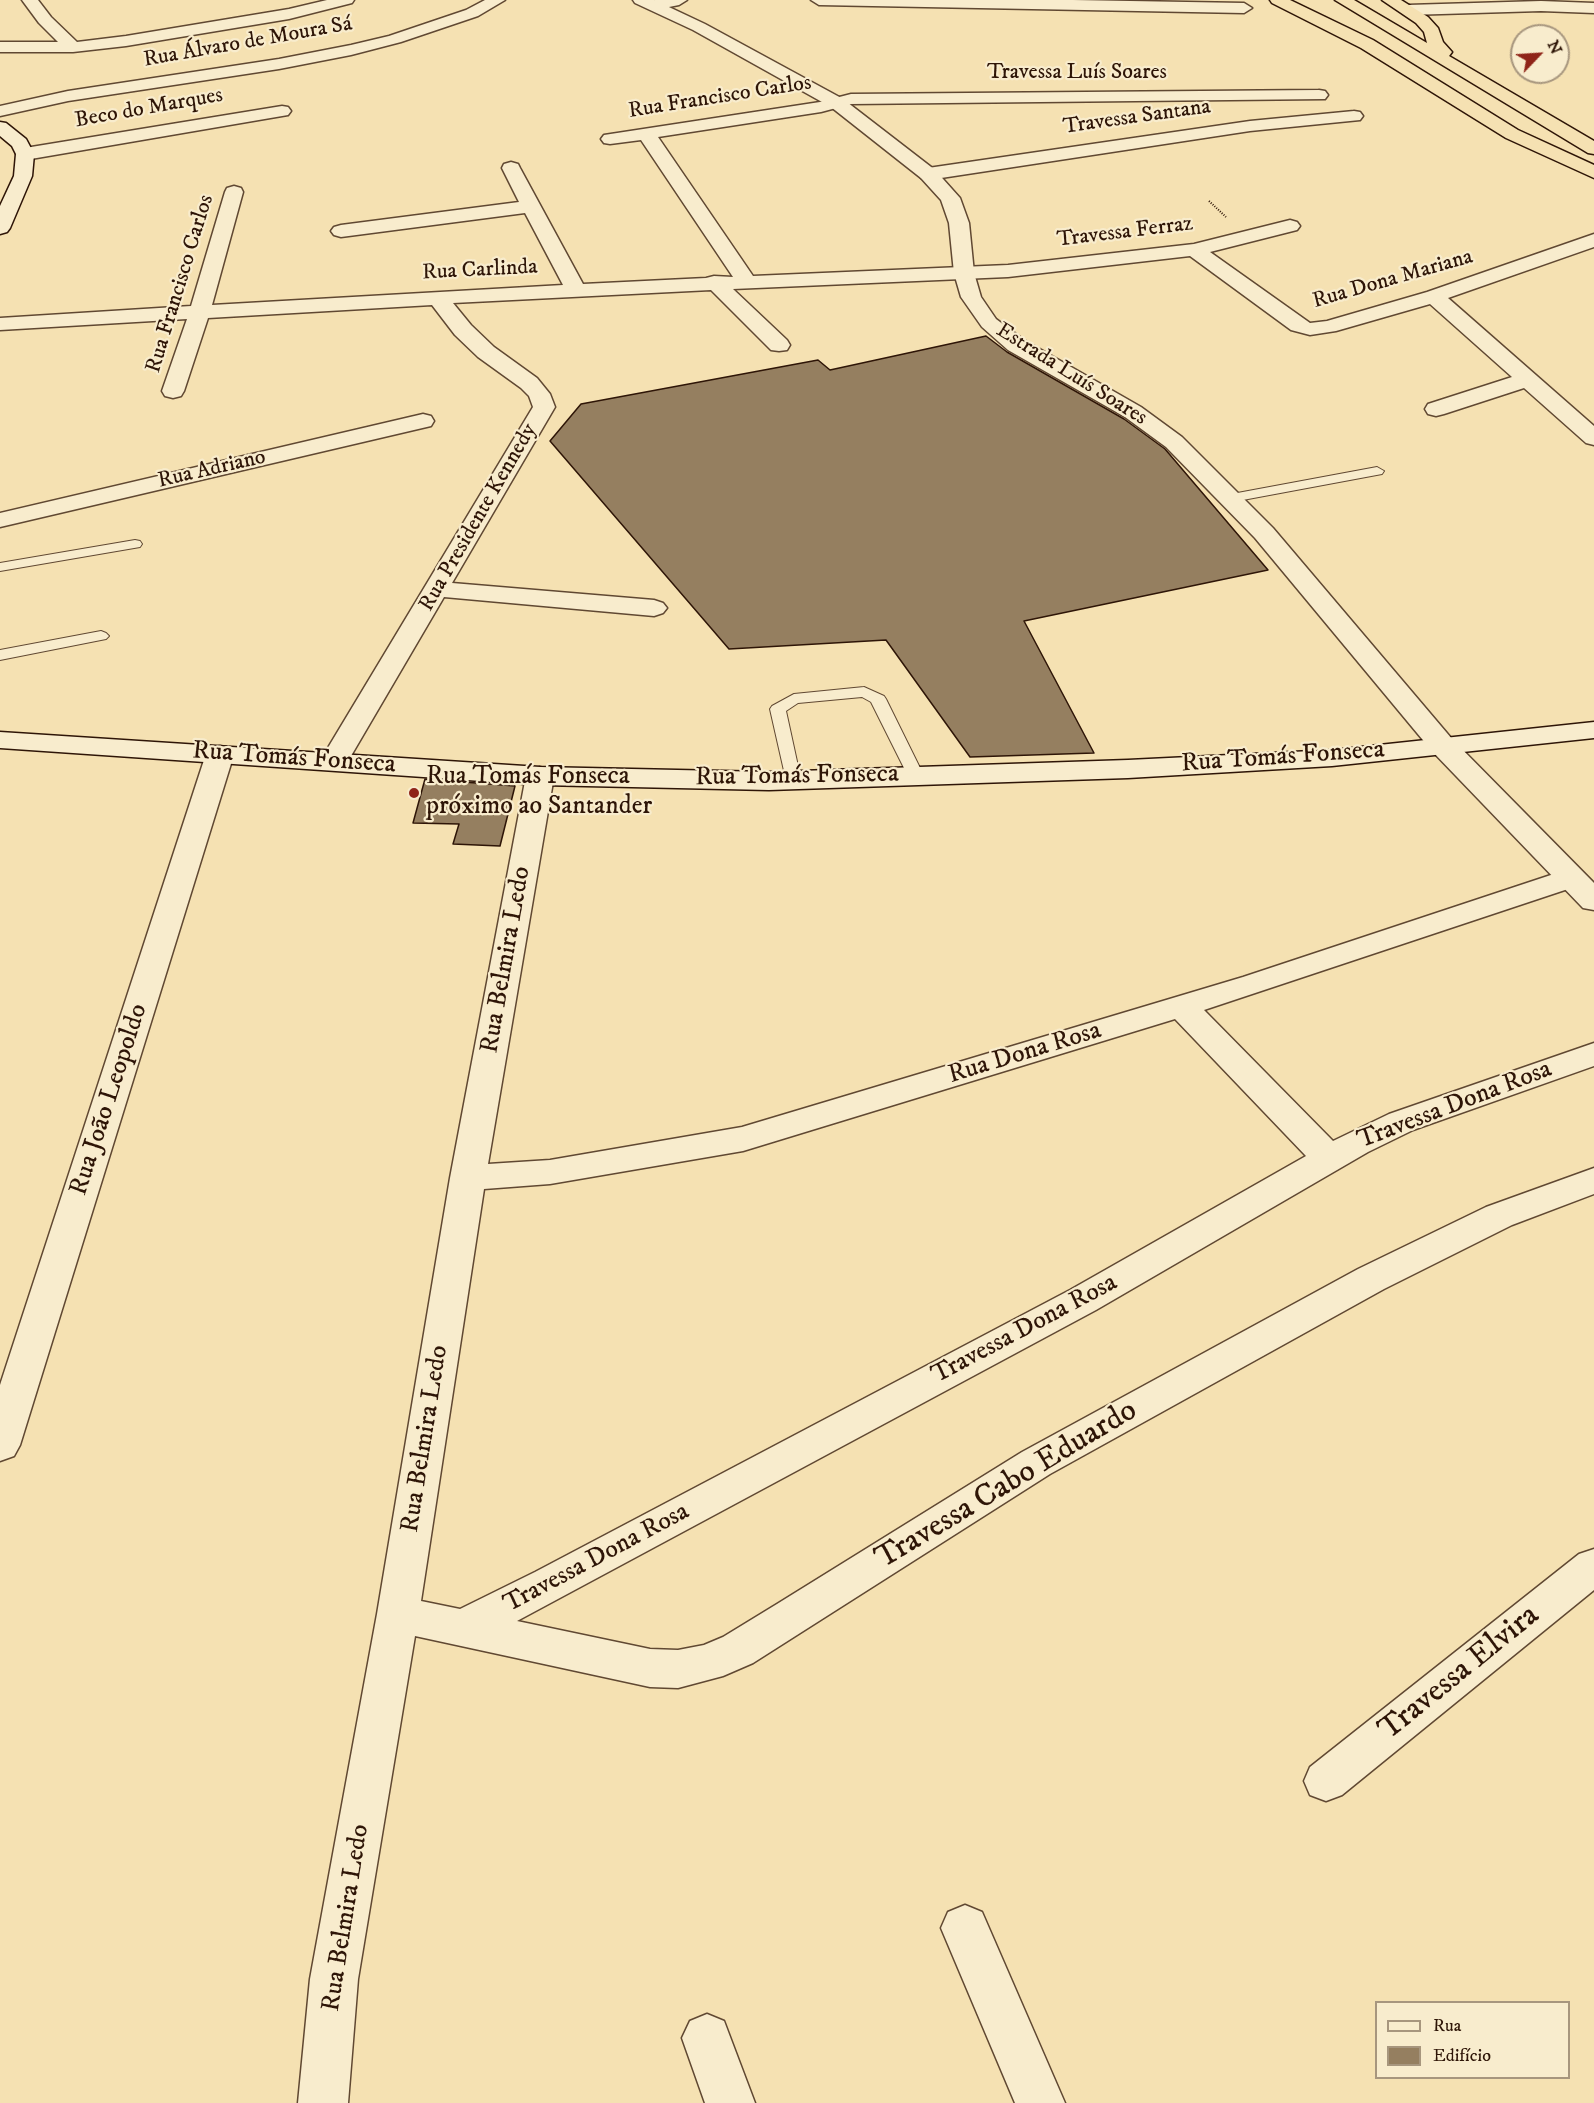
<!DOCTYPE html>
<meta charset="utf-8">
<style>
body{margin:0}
#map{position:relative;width:1594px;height:2103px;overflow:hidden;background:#f5e1b2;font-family:"IM FELL DW Pica",serif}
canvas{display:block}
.legend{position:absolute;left:1375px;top:2001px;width:195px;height:78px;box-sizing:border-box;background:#f8eccd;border:2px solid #a7967e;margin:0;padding:8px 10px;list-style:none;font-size:18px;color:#2e1507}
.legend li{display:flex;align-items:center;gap:12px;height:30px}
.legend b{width:30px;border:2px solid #a7967e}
.north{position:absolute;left:1510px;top:24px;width:60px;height:60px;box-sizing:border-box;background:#f8eccd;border:2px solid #a7967e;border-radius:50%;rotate:65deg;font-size:16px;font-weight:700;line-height:24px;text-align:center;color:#2e1507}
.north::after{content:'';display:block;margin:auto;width:21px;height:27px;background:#8f2418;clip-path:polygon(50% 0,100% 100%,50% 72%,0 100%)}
</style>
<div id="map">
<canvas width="1594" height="2103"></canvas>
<ul class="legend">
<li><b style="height:8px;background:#f8eccd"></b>Rua</li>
<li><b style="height:16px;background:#957f60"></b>Edifício</li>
</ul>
<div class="north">N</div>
</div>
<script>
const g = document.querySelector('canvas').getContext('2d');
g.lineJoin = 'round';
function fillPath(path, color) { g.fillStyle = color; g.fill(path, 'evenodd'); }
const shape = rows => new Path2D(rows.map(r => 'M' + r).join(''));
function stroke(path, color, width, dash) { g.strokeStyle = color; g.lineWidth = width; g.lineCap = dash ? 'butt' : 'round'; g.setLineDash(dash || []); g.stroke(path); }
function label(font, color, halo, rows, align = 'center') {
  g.font = font + ' "IM FELL DW Pica",serif'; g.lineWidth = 4.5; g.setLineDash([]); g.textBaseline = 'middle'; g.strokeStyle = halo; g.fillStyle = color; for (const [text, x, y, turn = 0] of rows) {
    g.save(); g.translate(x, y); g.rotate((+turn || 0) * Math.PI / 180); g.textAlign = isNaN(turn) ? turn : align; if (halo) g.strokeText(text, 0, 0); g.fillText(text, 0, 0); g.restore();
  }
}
const building = shape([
 [986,336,1007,352,1124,419,1165,449,1268,570,1024,621,1094,753,970,757,886,640,729,649,550,441,581,404,818,360,830,370,986,336],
 [425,779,515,786,500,846,453,844,459,824,413,823,425,779]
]);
fillPath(building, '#957f60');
stroke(building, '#2e1507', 1.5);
const service = shape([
 [1377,467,1384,471,1382,474,1232,502,1225,498,1232,494,1377,467],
 [135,540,140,541,142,544,140,547,0,571,0,563,135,540],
 [101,631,106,633,109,636,106,639,0,660,0,650,101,631],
 [864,687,884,696,886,699,924,776,922,780,910,780,871,702,862,697,798,703,786,711,801,780,793,785,787,784,770,709,772,706,794,694,864,687]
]);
const minor = shape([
 [22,0,38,0,51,17,77,42,126,36,289,9,327,0,354,0,352,3,289,19,126,46,73,52,0,52,0,42,58,42,39,23,22,0],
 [485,0,505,0,478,16,401,42,351,55,279,69,68,101,0,116,0,106,68,91,279,59,351,45,389,36,466,10,485,0],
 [655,0,687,0,679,5,654,10,648,8,646,5,648,2,655,0],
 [811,0,1073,0,1244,3,1252,8,1244,13,819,5,811,0],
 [1541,1,1594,3,1594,13,1541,11,1408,15,1400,10,1408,5,1541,1],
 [1319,90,1325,91,1328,95,1325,99,851,104,821,112,658,137,753,276,1008,265,1194,244,1290,220,1297,222,1300,226,1297,230,1210,252,1310,323,1327,321,1427,292,1594,234,1594,247,1448,298,1594,426,1594,445,1586,443,1524,388,1444,414,1436,416,1428,414,1425,409,1428,404,1512,377,1430,304,1336,331,1310,335,1291,330,1190,256,1008,277,733,289,787,340,790,345,787,350,779,351,771,350,711,290,453,303,471,325,494,347,537,378,550,394,555,407,452,583,654,600,663,603,667,608,663,613,654,616,444,597,348,761,344,767,334,769,324,767,320,761,533,407,529,396,521,388,478,357,455,335,432,305,208,318,184,391,181,396,173,398,165,396,162,391,187,319,0,330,0,318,191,306,225,192,227,188,234,186,241,188,243,192,212,305,563,285,525,213,341,237,334,235,331,231,334,227,341,225,519,202,502,168,504,164,511,162,518,164,520,168,583,284,706,278,714,276,733,277,641,140,610,144,604,143,601,139,604,135,820,102,851,94,1319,90],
 [282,106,288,107,291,111,288,115,25,160,19,158,16,154,19,150,25,148,282,106],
 [1354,111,1360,112,1363,116,1360,120,1250,131,928,180,921,178,919,174,921,170,928,168,1250,121,1354,111],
 [423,414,431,416,434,421,431,426,0,527,0,513,423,414],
 [220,746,230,748,234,754,20,1445,14,1456,0,1461,0,1385,206,754,210,748,220,746],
 [540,767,550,770,554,776,488,1164,550,1160,742,1127,1243,977,1569,869,1580,871,1584,878,1580,885,1204,1010,1333,1141,1389,1114,1594,1043,1594,1066,1413,1130,1368,1152,1096,1310,517,1621,650,1649,678,1650,704,1645,723,1637,777,1604,1022,1452,1358,1269,1486,1207,1594,1168,1594,1194,1512,1225,1384,1289,1050,1474,753,1663,723,1676,678,1688,650,1687,415,1636,358,1979,348,2103,298,2103,310,1979,377,1614,450,1178,526,776,530,770,540,767],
 [1175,1019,1306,1156,1070,1290,535,1572,460,1609,421,1601,484,1189,550,1184,743,1151,1175,1019],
 [1594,1549,1594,1590,1342,1795,1326,1801,1310,1795,1304,1781,1310,1767,1579,1554,1594,1549],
 [965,1905,982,1912,1065,2103,1015,2103,941,1928,948,1912,965,1905],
 [707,2014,724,2021,755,2103,705,2103,682,2038,690,2021,707,2014]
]);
const tertiary = shape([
 [633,0,654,0,705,24,843,99,935,170,960,198,969,223,974,273,981,297,996,319,1024,340,1141,407,1182,437,1273,528,1452,739,1594,883,1594,910,1583,908,1432,751,1255,538,1166,447,1125,417,1008,350,982,327,961,297,954,273,949,223,941,200,921,178,831,107,693,30,635,3,633,0]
]);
const secondary = shape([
 [0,122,6,123,26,139,34,154,32,176,10,228,7,232,0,234,0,206,14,176,16,154,12,146,0,136,0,122],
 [1594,722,1594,738,1332,766,1128,778,769,790,540,785,0,748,0,732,540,767,769,772,1128,760,1332,750,1594,722]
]);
const motorway = shape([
 [1270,0,1290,0,1373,40,1518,130,1594,165,1594,178,1506,138,1361,48,1272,3,1270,0],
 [1335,0,1354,0,1427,43,1424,32,1416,23,1382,0,1401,0,1428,17,1438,28,1443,42,1452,52,1449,56,1594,141,1594,154,1588,153,1335,0]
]);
stroke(service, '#604832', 2);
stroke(minor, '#604832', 3);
stroke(tertiary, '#604832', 3);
stroke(secondary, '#2e1507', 3);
stroke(motorway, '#2e1507', 3);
stroke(shape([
 [1209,201,1226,217]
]), '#2e1507', 2, [1, 1.5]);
fillPath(service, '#f8eccd');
fillPath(minor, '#f8eccd');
fillPath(tertiary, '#f8eccd');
fillPath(secondary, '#f8eccd');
fillPath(motorway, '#f5e1b2');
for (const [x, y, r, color] of [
 [414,793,6,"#8f2418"]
]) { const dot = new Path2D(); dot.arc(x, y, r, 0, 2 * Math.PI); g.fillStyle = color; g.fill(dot); stroke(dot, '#f8eccd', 2); }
label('22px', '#2e1507', '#f8eccd', [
 ["Rua Álvaro de Moura Sá",248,43,-10],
 ["Travessa Luís Soares",1077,73],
 ["Rua Francisco Carlos",720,98,-9],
 ["Beco do Marques",149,109,-10],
 ["Travessa Santana",1137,118,-8],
 ["Travessa Ferraz",1125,233,-7],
 ["Rua Carlinda",480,271,-3],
 ["Rua Dona Mariana",1393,280,-16],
 ["Rua Francisco Carlos",181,284,-73],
 ["Estrada Luís Soares",1071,375,32],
 ["Rua Adriano",212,470,-13],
 ["Rua Presidente Kennedy",479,518,-60]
]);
label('26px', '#2e1507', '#f8eccd', [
 ["Rua Tomás Fonseca",1283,758,-4],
 ["Rua Tomás Fonseca",294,759,4],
 ["Rua Tomás Fonseca",797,777,-1],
 ["Rua Belmira Ledo",507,960,-80],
 ["Rua Dona Rosa",1025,1054,-17],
 ["Rua João Leopoldo",110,1100,-72],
 ["Travessa Dona Rosa",1455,1106,-21],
 ["Travessa Dona Rosa",1025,1330,-28],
 ["Rua Belmira Ledo",426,1439,-81],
 ["Travessa Dona Rosa",597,1559,-28],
 ["Rua Belmira Ledo",347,1918,-81]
]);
label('26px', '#2e1507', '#f8eccd', [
 ["Rua Tomás Fonseca",426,778],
 ["próximo ao Santander",426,808]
], 'left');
label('32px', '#2e1507', '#f8eccd', [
 ["Travessa Cabo Eduardo",1007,1486,-31],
 ["Travessa Elvira",1460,1674,-39]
]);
</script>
